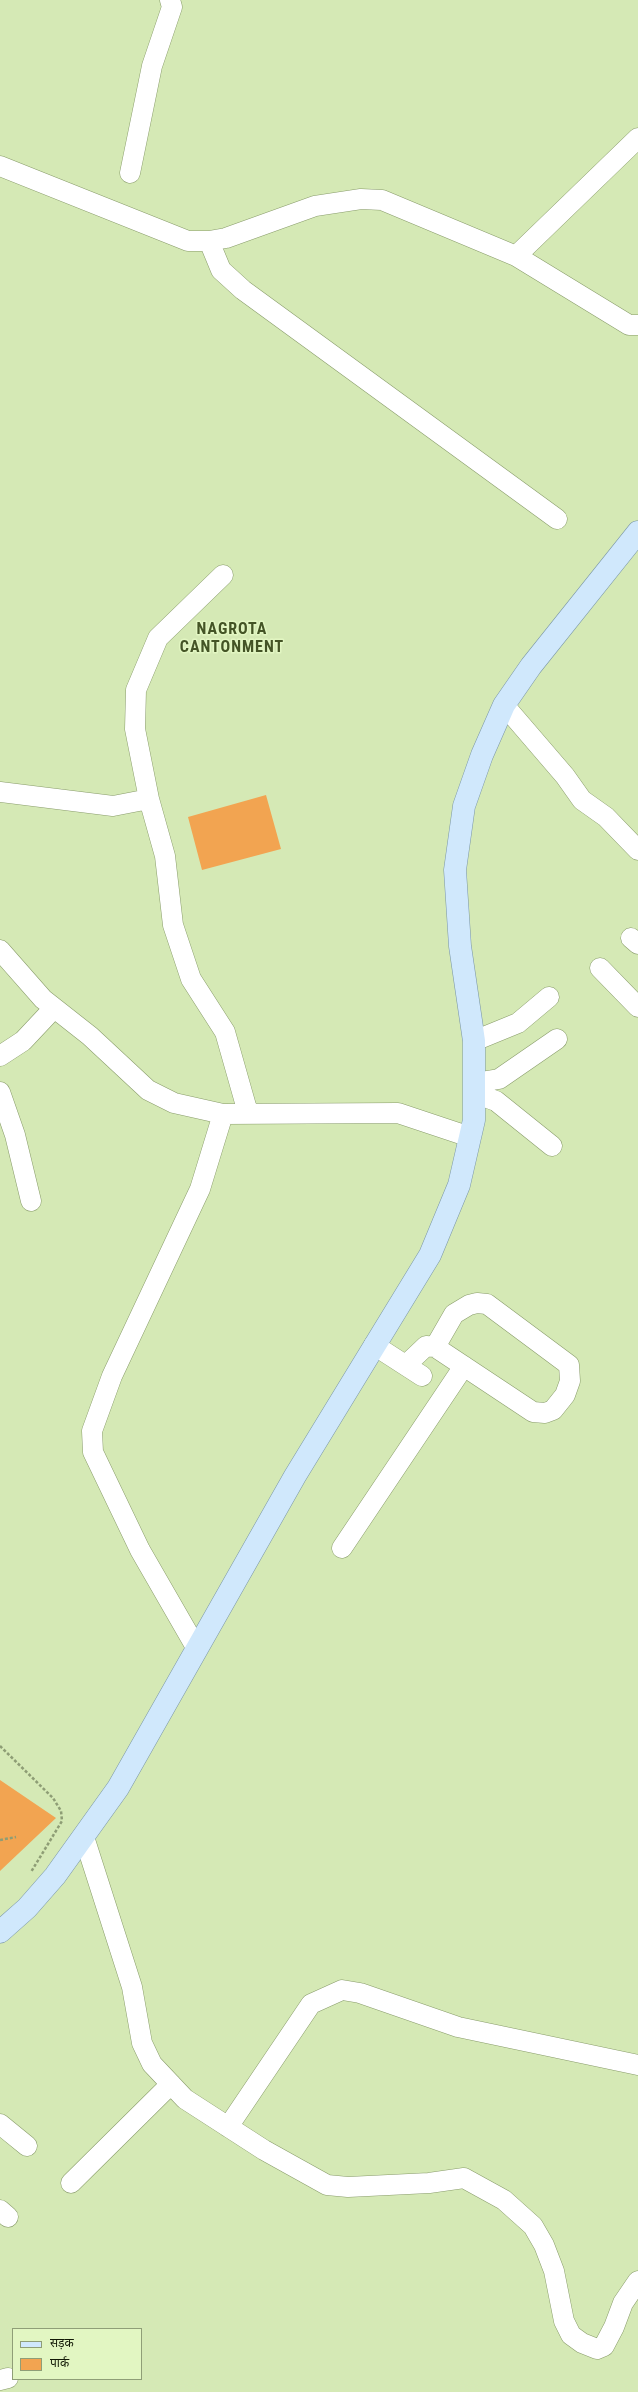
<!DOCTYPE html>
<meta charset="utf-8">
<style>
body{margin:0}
#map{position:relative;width:638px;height:2392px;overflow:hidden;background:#d5e9b5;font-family:"Roboto Condensed","Noto Sans Devanagari",sans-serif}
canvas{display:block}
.legend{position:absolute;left:12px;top:2328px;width:130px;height:52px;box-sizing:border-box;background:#e2f6c2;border:1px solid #8f9e77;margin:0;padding:5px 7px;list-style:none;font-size:12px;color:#121906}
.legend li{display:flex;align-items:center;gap:8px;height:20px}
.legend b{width:20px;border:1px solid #8f9e77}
</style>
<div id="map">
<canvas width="638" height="2392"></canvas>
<ul class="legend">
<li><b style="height:5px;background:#d0e8fc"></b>सड़क</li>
<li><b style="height:11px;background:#f2a451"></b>पार्क</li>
</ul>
</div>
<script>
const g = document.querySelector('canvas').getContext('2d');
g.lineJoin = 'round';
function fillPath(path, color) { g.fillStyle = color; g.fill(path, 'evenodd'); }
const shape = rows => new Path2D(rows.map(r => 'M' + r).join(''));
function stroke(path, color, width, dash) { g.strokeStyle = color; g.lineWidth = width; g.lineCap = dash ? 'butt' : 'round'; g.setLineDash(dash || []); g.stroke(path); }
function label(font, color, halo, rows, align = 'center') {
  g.font = font + ' "Roboto Condensed",sans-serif'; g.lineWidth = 3; g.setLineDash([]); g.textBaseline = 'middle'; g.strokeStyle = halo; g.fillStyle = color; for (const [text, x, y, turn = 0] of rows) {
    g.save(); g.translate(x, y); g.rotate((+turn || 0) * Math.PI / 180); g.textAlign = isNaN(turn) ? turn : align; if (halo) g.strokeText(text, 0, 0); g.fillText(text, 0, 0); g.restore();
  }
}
fillPath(shape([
 [266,795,281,849,202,870,188,817],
 [0,1780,56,1818,0,1871]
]), '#f2a451');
const minor = shape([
 [0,166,188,241,209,241,226,238,315,206,361,199,382,200,516,256,629,325,638,325],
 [130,173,152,66,172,7,170,0],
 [209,241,221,270,243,290,557,519],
 [516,256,638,138],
 [223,575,158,638,136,690,135,729,149,799,165,856,173,925,191,979,225,1032,248,1113],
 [504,705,565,776,582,800,606,817,638,850],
 [0,792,113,806,149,799],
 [631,938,638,944],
 [0,950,43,999,90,1036,148,1090,174,1103,223,1114,398,1113,470,1137],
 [600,968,638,1007],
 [474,1041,518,1023,549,997],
 [0,1056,23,1041,54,1008],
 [474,1083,499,1079,557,1039],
 [0,1092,15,1135,31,1201],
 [474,1093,496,1101,552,1146],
 [374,1345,422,1376],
 [406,1365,426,1346,435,1347,533,1412,545,1413,553,1410,565,1395,570,1381,569,1365,487,1304,477,1303,469,1305,454,1314,435,1347],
 [342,1548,464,1366],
 [197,1649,140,1550,93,1452,92,1431,112,1376,200,1189,223,1114],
 [84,1837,132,1987,142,2043,152,2064,185,2099,264,2150,327,2185,348,2187,429,2183,464,2178,504,2200,533,2226,544,2245,554,2271,564,2321,571,2335,582,2343,597,2349,604,2346,614,2327,623,2303,638,2281],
 [0,2124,27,2146],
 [228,2127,311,2004,342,1990,360,1993,458,2027,638,2065],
 [71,2183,171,2084],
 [0,2210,8,2217],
 [0,2380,8,2378]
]);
const major = shape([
 [0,1932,27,1908,55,1876,118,1788,295,1476,430,1255,459,1185,474,1120,474,1041,460,946,455,870,464,806,482,755,504,705,531,666,638,532]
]);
stroke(minor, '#899c6b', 21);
stroke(major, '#7995a5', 23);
stroke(shape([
 [0,1746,53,1798,61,1811,62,1821,31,1872],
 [0,1840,16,1837]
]), '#8e9d75', 2.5, [3, 2]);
stroke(minor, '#fff', 20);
stroke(major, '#d0e8fc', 22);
g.letterSpacing = '1px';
label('bold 16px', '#445426', '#e2f6c2', [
 ["NAGROTA",232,630],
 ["CANTONMENT",232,648]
]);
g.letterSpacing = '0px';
</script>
